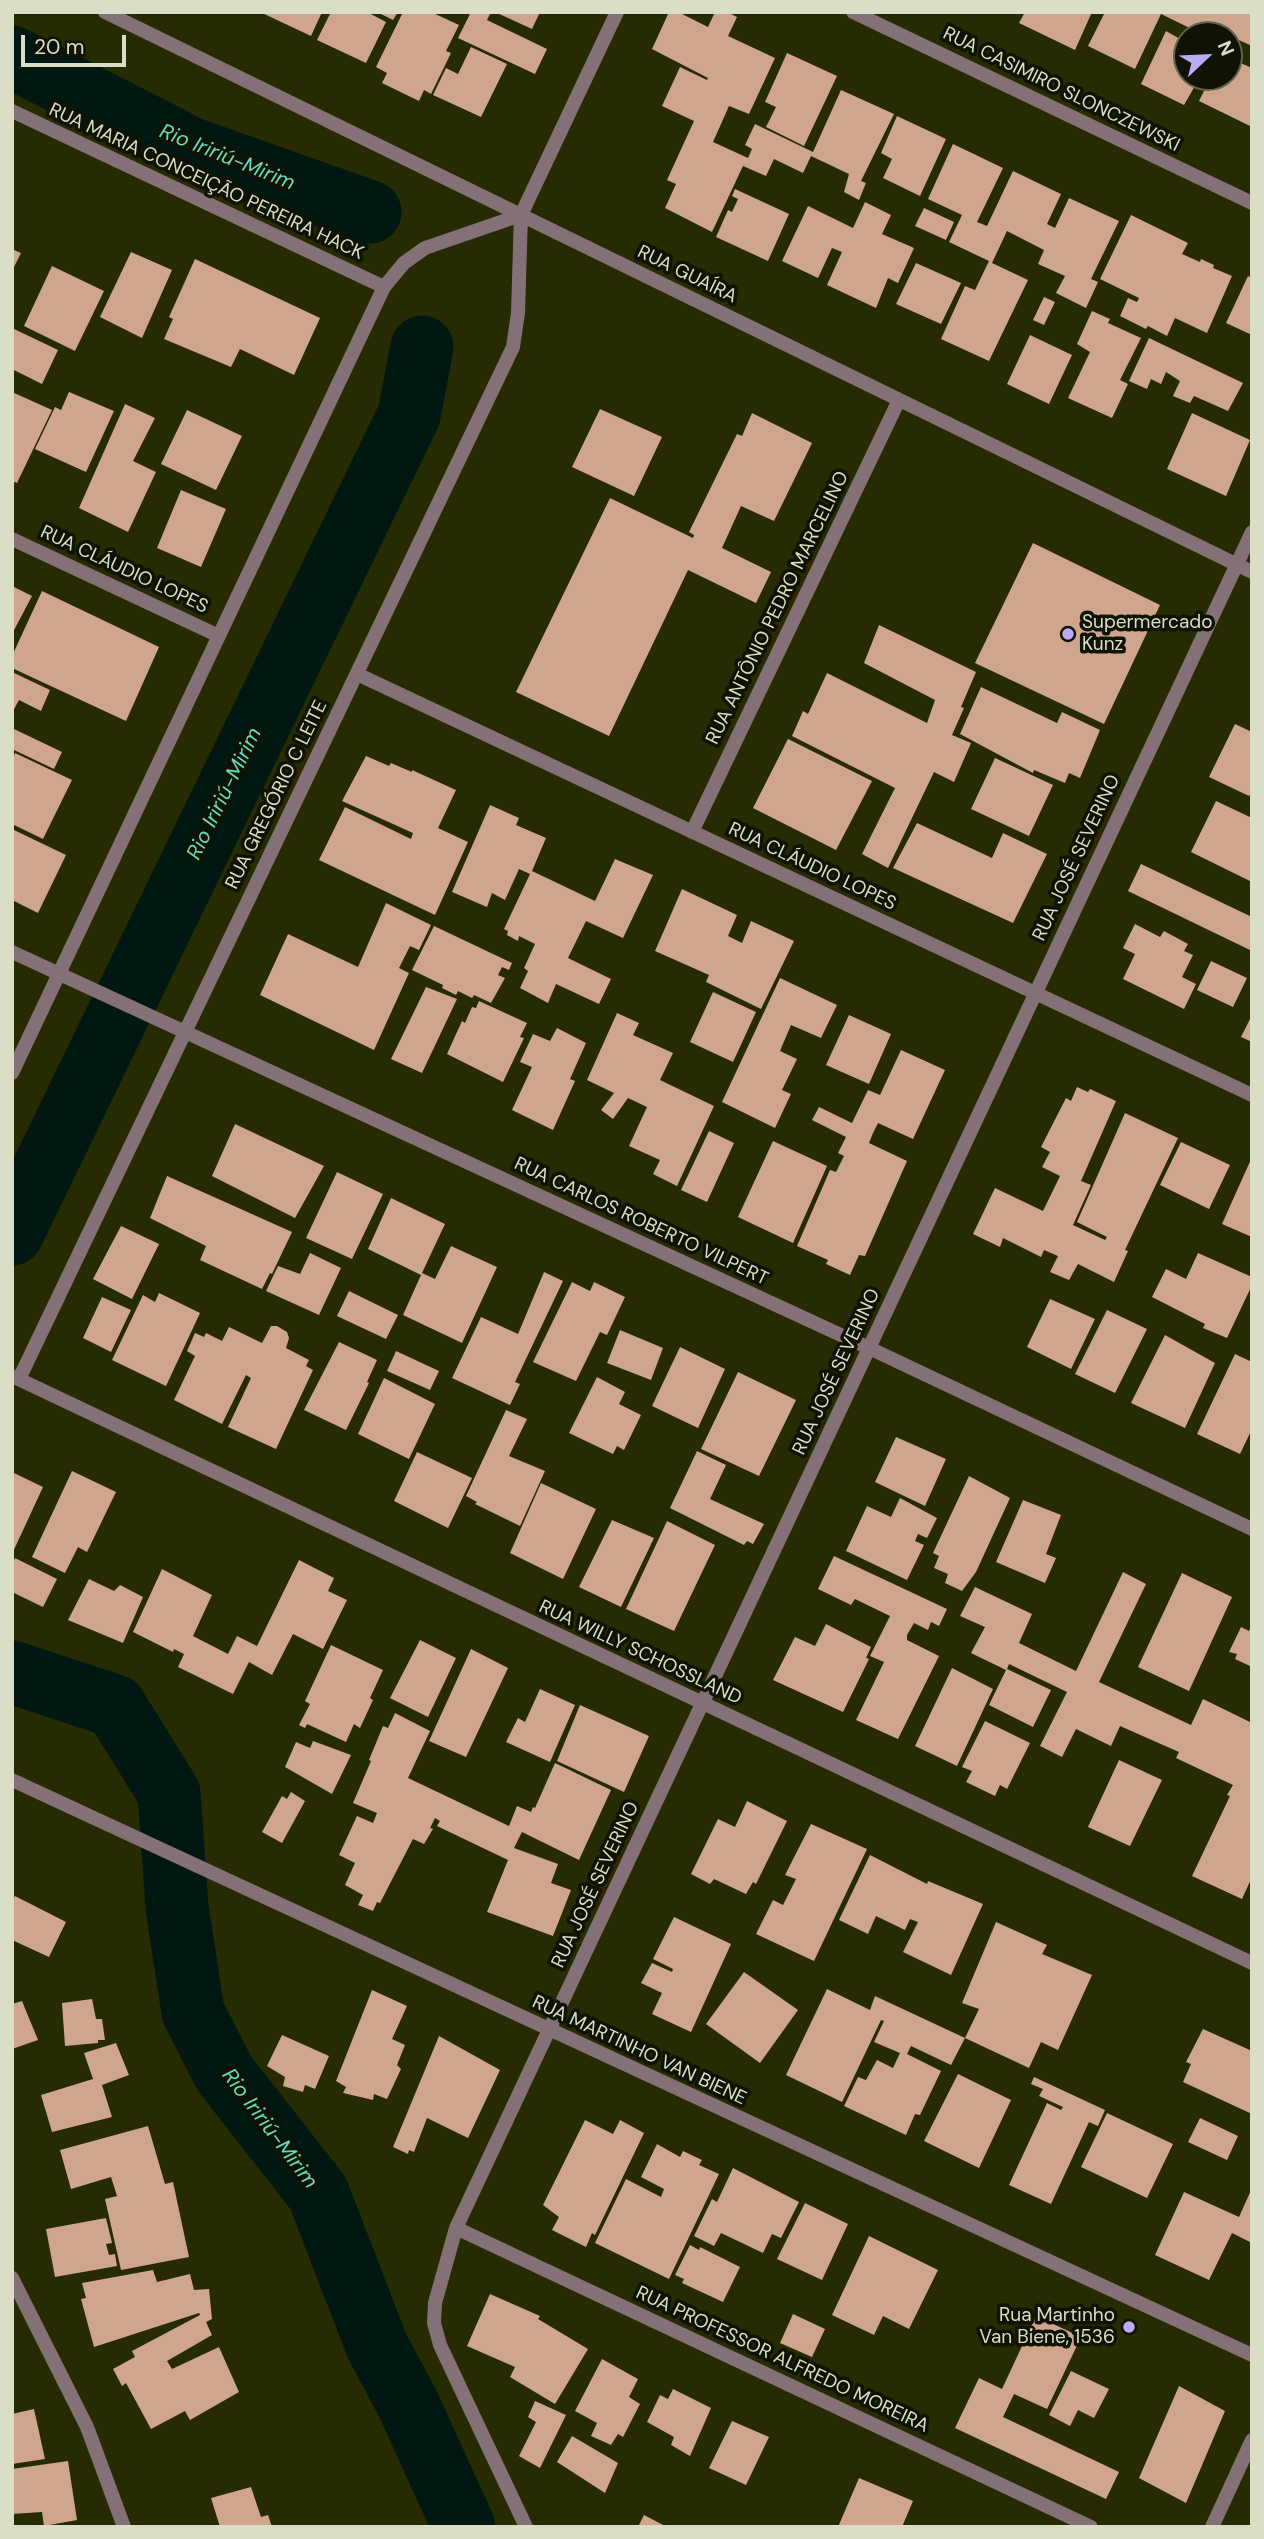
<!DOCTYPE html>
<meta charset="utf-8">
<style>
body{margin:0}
#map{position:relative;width:1264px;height:2539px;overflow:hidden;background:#272b01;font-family:"DM Sans",sans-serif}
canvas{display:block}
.frame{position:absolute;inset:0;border:14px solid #dadec7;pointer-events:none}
.north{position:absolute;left:1173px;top:21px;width:70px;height:70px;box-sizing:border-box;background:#101203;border:2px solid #616451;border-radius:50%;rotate:67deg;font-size:19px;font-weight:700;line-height:28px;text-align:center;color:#dadec7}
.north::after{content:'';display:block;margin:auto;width:24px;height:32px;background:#bcaaf6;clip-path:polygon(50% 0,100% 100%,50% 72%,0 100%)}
.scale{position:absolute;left:21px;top:35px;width:105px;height:32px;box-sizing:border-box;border:4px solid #dadec7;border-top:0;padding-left:9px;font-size:21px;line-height:24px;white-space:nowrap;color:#dadec7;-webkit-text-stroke:5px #101203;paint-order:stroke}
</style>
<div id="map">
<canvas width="1264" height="2539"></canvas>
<div class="frame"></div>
<div class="north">N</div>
<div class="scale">20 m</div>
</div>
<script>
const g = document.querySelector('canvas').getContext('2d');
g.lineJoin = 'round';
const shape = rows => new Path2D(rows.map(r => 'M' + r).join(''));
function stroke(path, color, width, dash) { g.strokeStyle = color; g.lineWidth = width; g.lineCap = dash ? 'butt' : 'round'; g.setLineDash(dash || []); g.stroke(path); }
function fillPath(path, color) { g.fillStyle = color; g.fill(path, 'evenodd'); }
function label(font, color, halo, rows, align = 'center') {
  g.font = font + ' "DM Sans",sans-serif'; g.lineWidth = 7; g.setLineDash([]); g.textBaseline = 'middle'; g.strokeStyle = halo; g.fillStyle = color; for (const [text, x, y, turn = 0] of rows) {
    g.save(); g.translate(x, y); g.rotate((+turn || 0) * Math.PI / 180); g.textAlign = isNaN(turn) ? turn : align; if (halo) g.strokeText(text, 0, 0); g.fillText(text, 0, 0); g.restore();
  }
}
stroke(shape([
 [12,57,192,149,370,212],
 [12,1234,409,415,422,347],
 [12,1672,115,1706,169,1793,177,1907,193,2012,224,2073,318,2193,377,2346,408,2404,464,2527]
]), '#011712', 63);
fillPath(shape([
 [260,12,322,12,311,36],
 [331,12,367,12,386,22,366,63,317,40],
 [377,12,398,12,393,20],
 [403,12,431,12,459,25,446,51,451,53,431,94,424,90,419,101,382,83,387,73,376,67],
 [471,12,491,12,487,20,547,49,535,74,458,38],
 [495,12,540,12,532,29],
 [669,12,678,12,708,27,715,12,727,12,737,17,728,36,775,58,749,114,729,106,713,142,748,158,752,149,745,145,755,124,813,152,841,90,894,114,861,181,866,183,859,200,844,192,849,174,811,156,803,173,774,159,766,176,743,166,712,232,665,208,676,184,667,180,694,121,662,106,680,67,707,80,708,78,652,49],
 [1025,12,1092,12,1075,50,1019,23],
 [1105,12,1252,12,1252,46,1221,32,1220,35,1204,35,1161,14,1135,69,1088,46],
 [1166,31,1187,43,1187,77,1200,77,1184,105,1141,84],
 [471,47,507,64,481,117,433,95,446,68,458,74],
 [787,53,837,76,804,146,766,127,776,107,765,102],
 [1229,58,1252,68,1250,126,1199,101,1211,77,1229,77],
 [897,116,946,139,920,196,883,178,892,159,881,153],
 [953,144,1003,168,977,222,987,226,1013,171,1061,194,1047,224,1055,228,1069,198,1119,221,1091,279,1098,282,1086,308,1056,293,1065,276,1038,264,1044,250,1007,231,992,263,1028,280,989,361,941,339,965,286,975,290,989,261,949,242,962,215,928,199],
 [735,189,789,214,768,261,716,237,728,210,732,212,738,199,732,196],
 [865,202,891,215,882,234,914,248,898,283,888,278,876,308,827,285,842,252,832,248,818,278,782,261,808,206,853,228],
 [924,208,954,222,946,240,915,226],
 [1131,215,1188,243,1182,254,1200,262,1201,259,1214,265,1213,268,1232,276,1207,333,1175,318,1167,336,1148,326,1146,329,1120,316,1128,298,1137,302,1139,298,1100,279],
 [12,249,21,253,12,271],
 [131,252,172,270,142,338,100,317],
 [195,259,320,318,294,375,240,349,231,367,164,339,173,319,169,317],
 [916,263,961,283,941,324,896,304],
 [52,266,104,291,75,351,24,326],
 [1248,276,1252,278,1252,335,1226,323],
 [1044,297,1055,302,1044,325,1033,320],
 [1092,311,1110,319,1108,323,1141,338,1120,380,1128,384,1112,418,1068,398,1090,352,1077,344],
 [12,328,58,350,42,384,12,369],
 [1030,335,1072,355,1049,404,1007,384],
 [1149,338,1243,383,1228,411,1194,396,1190,403,1173,396,1180,381,1166,372,1161,384,1151,379,1147,389,1129,381],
 [12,392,52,410,17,483,12,481],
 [69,392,114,411,86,472,35,449,55,407,61,410],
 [125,404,155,418,133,461,156,472,128,532,79,508],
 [600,409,662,437,634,496,572,467],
 [187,410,242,436,216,490,161,464],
 [752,413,812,443,774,521,741,506,722,548,771,572,756,603,688,570,609,736,516,692,610,498,693,538,694,535,689,532,737,434,742,436],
 [1192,413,1250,440,1226,496,1167,469],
 [181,490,226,509,201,567,157,548],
 [1033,543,1160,605,1104,724,975,663],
 [12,586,32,596,12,634],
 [42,591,159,647,126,721,12,668,12,656],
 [879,625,976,672,961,707,964,708,952,735,971,743,954,782,934,772,888,868,862,854,895,788,792,736,803,711,808,714,827,673,927,723,935,700,864,663],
 [12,672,50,690,41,711,19,700,12,713],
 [981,687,1057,723,1062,712,1100,730,1080,778,1069,773,1065,783,1034,770,1033,773,960,734],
 [1235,724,1252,732,1252,792,1249,796,1209,777],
 [14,729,62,752,54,769,12,749],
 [788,739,872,781,836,850,753,808],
 [15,753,72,780,43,839,12,824,12,760],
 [366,756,389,766,391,763,412,772,412,770,456,790,438,828,468,842,435,915,319,860,345,807,411,839,413,833,342,801],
 [995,758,1053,785,1029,836,971,809],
 [1216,801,1252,818,1252,882,1191,852],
 [490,805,519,818,516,825,546,838,532,871,595,901,615,859,653,875,623,938,586,921,568,958,611,979,599,1004,556,984,548,1003,520,988,528,971,524,968,535,944,519,936,518,941,507,935,508,931,504,929,530,874,519,869,505,900,492,893,487,907,452,892],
 [917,823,992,858,1003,833,1047,854,1013,923,893,868],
 [12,829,66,855,38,913,12,900],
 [1141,864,1252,917,1252,951,1128,891],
 [682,889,737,915,728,936,742,943,751,921,794,941,761,1009,706,982,709,975,655,951],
 [386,903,431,925,419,950,410,946,399,968,409,973,374,1050,260,995,288,934,358,967],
 [1135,924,1160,937,1164,931,1188,944,1184,951,1193,955,1182,977,1196,984,1184,1009,1123,979,1135,954,1123,948],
 [434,926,512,963,509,970,502,967,498,975,505,978,491,1003,474,995,472,998,458,991,456,995,442,988,443,985,412,970],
 [1211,961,1247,978,1233,1007,1197,990],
 [780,978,837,1005,821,1038,791,1025,780,1051,797,1059,782,1090,791,1094,775,1128,722,1102],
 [426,987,457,999,422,1073,391,1059],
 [713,992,756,1012,733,1062,690,1042],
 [479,1001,527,1023,520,1037,524,1038,503,1082,447,1054,462,1021,465,1023,472,1007,476,1008],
 [617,1013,639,1023,633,1035,673,1053,660,1080,714,1106,677,1186,653,1174,660,1160,629,1146,647,1107,628,1098,613,1119,601,1110,614,1093,587,1080],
 [849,1015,891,1034,869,1084,826,1065],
 [1252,1015,1252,1042,1241,1037],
 [557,1028,586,1043,570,1079,575,1081,553,1130,512,1110,532,1067,520,1062,533,1034,550,1041],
 [901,1050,945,1070,913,1139,878,1123,873,1133,869,1143,907,1161,865,1256,859,1255,850,1275,826,1264,828,1260,797,1246,830,1170,836,1172,844,1156,838,1153,846,1137,812,1120,819,1107,852,1123,868,1090,880,1095],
 [1077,1087,1088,1092,1090,1089,1116,1101,1081,1181,1091,1185,1073,1225,1105,1240,1107,1237,1077,1222,1125,1113,1178,1138,1125,1250,1128,1251,1114,1282,1078,1264,1069,1280,1050,1272,1058,1256,1044,1250,1041,1257,1003,1238,1000,1247,973,1234,995,1188,1043,1211,1060,1176,1042,1167,1050,1152,1041,1147,1066,1098,1071,1101],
 [235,1124,324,1166,295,1218,212,1176],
 [709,1131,734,1143,707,1202,681,1190],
 [773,1141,827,1166,793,1243,738,1217],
 [1181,1142,1230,1165,1209,1209,1160,1185],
 [1252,1157,1252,1237,1222,1224],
 [337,1172,383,1194,352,1259,306,1238],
 [167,1176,292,1232,272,1274,270,1273,262,1289,200,1260,206,1246,150,1218],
 [391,1198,445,1224,422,1273,435,1279,451,1246,497,1267,462,1343,403,1315,421,1275,368,1249],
 [121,1226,159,1244,132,1299,93,1279],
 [310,1253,341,1268,319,1315,266,1291,278,1266,300,1274],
 [1198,1253,1252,1277,1252,1285,1227,1338,1203,1328,1205,1324,1152,1297,1166,1269,1186,1279],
 [544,1272,563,1281,515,1382,520,1384,510,1405,452,1378,481,1317,518,1334],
 [572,1282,590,1291,594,1282,625,1297,607,1335,600,1332,576,1381,533,1362],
 [349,1291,398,1315,386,1339,337,1316],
 [159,1293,200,1313,166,1386,112,1360,143,1295,155,1302],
 [102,1297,131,1310,111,1352,83,1338],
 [1050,1299,1095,1319,1071,1369,1027,1347],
 [1107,1310,1147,1329,1115,1393,1075,1374],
 [271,1326,277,1326,287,1332,289,1338,286,1348,309,1360,306,1366,313,1370,276,1449,228,1427,251,1378,246,1375,222,1424,174,1400,195,1356,187,1351,195,1333,204,1337,206,1333,222,1341,229,1327,262,1343],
 [620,1330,663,1348,651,1380,607,1363],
 [1165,1335,1215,1363,1185,1428,1131,1403],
 [339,1342,377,1360,367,1382,369,1383,346,1430,304,1410],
 [680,1347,725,1369,698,1428,652,1406],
 [396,1351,439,1371,430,1390,387,1371],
 [1235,1354,1252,1362,1252,1429,1240,1454,1197,1434],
 [738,1372,796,1400,759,1476,701,1449],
 [597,1377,625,1392,619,1404,641,1415,624,1450,617,1446,613,1454,569,1433],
 [384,1378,435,1404,409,1459,358,1434],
 [506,1410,527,1419,509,1456,545,1471,520,1526,475,1504,477,1502,466,1496],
 [896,1437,946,1459,925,1506,875,1482],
 [697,1451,726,1465,710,1499,764,1524,753,1544,747,1541,744,1545,670,1508],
 [417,1452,472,1478,448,1528,394,1501],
 [72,1471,116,1492,87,1552,78,1547,65,1573,32,1557],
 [12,1472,43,1487,12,1554],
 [969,1476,1010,1498,976,1572,962,1591,945,1583,948,1574,934,1568,939,1556,933,1553],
 [541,1483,596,1509,563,1579,510,1553],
 [900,1498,937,1518,927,1538,918,1534,915,1541,924,1545,907,1580,846,1551,867,1506,891,1517],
 [1023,1500,1061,1515,1046,1554,1056,1558,1045,1583,996,1562],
 [612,1520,654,1538,621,1607,579,1587],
 [667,1521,715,1545,674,1631,626,1609],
 [834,1556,947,1609,939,1626,931,1622,928,1630,914,1623,907,1635,907,1640,939,1656,898,1739,856,1720,884,1662,870,1656,890,1616,855,1599,851,1605,818,1589],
 [15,1558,57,1579,43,1607,12,1592,12,1565],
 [299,1560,334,1578,328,1591,347,1600,323,1649,293,1634,272,1675,249,1662,233,1694,178,1667,184,1654,174,1649,173,1652,133,1632,162,1569,212,1595,193,1636,228,1654,237,1636,257,1646],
 [1123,1572,1146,1584,1099,1682,1191,1725,1203,1699,1252,1723,1252,1877,1242,1899,1192,1876,1230,1796,1227,1795,1233,1785,1176,1758,1179,1752,1120,1726,1111,1746,1076,1729,1062,1757,1040,1746,1067,1692,1009,1664,1007,1669,1051,1690,1033,1727,989,1705,1006,1670,971,1653,985,1627,960,1616,975,1587,1032,1614,1019,1643,1076,1671],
 [1182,1573,1232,1597,1189,1691,1138,1667],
 [89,1579,114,1591,120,1585,143,1597,123,1643,68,1620],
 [826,1624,871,1647,866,1658,869,1659,843,1712,773,1680,795,1637,815,1646],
 [1252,1625,1252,1667,1235,1659,1237,1654,1229,1652,1241,1627,1249,1631],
 [420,1640,456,1658,428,1717,390,1698],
 [331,1645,383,1670,370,1698,373,1700,360,1728,354,1724,346,1742,307,1724,305,1728,299,1725,310,1704,305,1701],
 [471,1649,508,1668,466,1757,429,1741],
 [952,1668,993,1689,957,1766,915,1746],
 [540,1689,575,1705,550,1762,506,1742,518,1718,525,1722],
 [580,1705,649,1736,624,1792,557,1761],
 [395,1713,430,1731,408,1778,509,1826,517,1806,531,1812,533,1807,535,1808,555,1763,611,1790,579,1860,522,1832,514,1848,558,1864,551,1883,571,1890,553,1936,487,1912,508,1860,437,1826,440,1821,435,1818,430,1828,433,1829,424,1844,413,1839,380,1903,377,1902,373,1911,358,1905,363,1895,345,1885,355,1863,339,1855,357,1816,373,1823,377,1813,353,1803,371,1761,369,1760,383,1726,388,1728],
 [985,1721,1030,1743,1007,1789,1000,1785,995,1796,966,1782,972,1771,962,1767],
 [313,1741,351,1755,332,1794,285,1767,296,1742,310,1748],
 [1119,1760,1162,1780,1130,1846,1088,1827],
 [291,1792,305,1801,282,1843,262,1832,282,1796,287,1799],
 [747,1801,787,1821,756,1884,753,1882,746,1894,714,1879,710,1884,691,1874,718,1819,735,1827],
 [811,1824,867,1849,814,1961,756,1934,773,1900,783,1905,796,1879,785,1875],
 [870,1855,927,1884,928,1881,983,1904,951,1975,903,1952,918,1922,910,1919,905,1930,876,1916,868,1934,839,1920],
 [15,1896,66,1922,49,1957,12,1940,12,1902],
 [674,1917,731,1944,691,2032,652,2014,662,1993,641,1983,652,1963,672,1972,673,1969,653,1959],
 [996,1922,1047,1945,1042,1954,1092,1975,1058,2050,1041,2042,1029,2068,965,2038,979,2009,962,2003],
 [744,1972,798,2010,760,2063,706,2024],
 [827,1989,870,2010,875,1996,965,2038,951,2065,911,2046,907,2054,941,2071,920,2115,915,2114,906,2135,844,2106,858,2077,866,2080,877,2060,893,2068,900,2053,874,2042,884,2021,881,2020,842,2102,786,2075],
 [372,1990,407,2006,392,2039,405,2045,397,2065,401,2069,387,2099,374,2094,373,2100,343,2093,346,2087,336,2081],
 [92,1999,96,2019,102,2019,105,2040,98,2040,98,2043,65,2046,62,2003],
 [22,2001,38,2040,12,2049,12,2004],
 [1203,2029,1252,2051,1252,2114,1183,2082,1191,2064,1186,2062],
 [282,2035,329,2056,315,2089,305,2085,303,2092,283,2086,285,2077,267,2066],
 [439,2036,500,2070,468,2138,427,2118,414,2152,409,2150,408,2154,393,2147],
 [116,2043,129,2075,102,2085,112,2117,52,2132,41,2095,93,2079,84,2053],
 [958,2074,1011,2100,979,2168,924,2141],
 [1034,2077,1105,2110,1098,2126,1089,2122,1051,2204,1009,2185,1047,2103,1061,2110,1063,2107,1039,2096,1043,2089,1031,2084],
 [1107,2113,1173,2144,1147,2198,1081,2167],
 [1200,2118,1238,2136,1227,2160,1188,2142],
 [585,2120,613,2134,620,2120,644,2133,595,2235,592,2233,586,2247,552,2230,559,2217,543,2205],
 [148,2126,165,2184,173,2182,189,2257,121,2270,105,2199,117,2196,111,2177,71,2189,60,2150],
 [657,2144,680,2157,683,2151,702,2160,699,2165,719,2174,669,2279,595,2243,626,2179,661,2197,664,2189,641,2177],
 [733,2168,799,2202,781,2238,772,2234,763,2253,721,2233,714,2246,694,2236,712,2199,717,2202],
 [1252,2188,1252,2243,1232,2233,1209,2280,1155,2255,1184,2192,1239,2217],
 [805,2203,848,2224,822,2280,777,2259],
 [106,2218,112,2243,106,2244,109,2255,115,2254,117,2266,55,2277,46,2229],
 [869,2236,938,2270,909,2329,883,2316,874,2335,832,2315],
 [690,2245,699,2250,700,2247,740,2267,723,2302,682,2283,684,2279,675,2275],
 [153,2270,157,2282,190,2274,194,2290,209,2289,212,2319,206,2322,212,2335,167,2361,172,2369,219,2347,239,2392,190,2420,185,2411,151,2429,126,2383,122,2386,113,2369,135,2357,132,2351,200,2315,199,2313,94,2347,81,2299,86,2298,82,2283],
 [490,2294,540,2316,538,2319,588,2349,555,2404,510,2377,515,2367,467,2346],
 [793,2314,825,2329,812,2357,780,2343],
 [1036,2316,1081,2337,1047,2409,1014,2394,1003,2417,1119,2472,1106,2499,955,2428,979,2378,1002,2389],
 [602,2359,638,2379,629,2397,640,2404,623,2437,618,2434,611,2445,591,2436,597,2423,575,2411],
 [1071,2371,1109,2389,1094,2418,1078,2410,1070,2426,1049,2415],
 [1179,2386,1225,2411,1186,2503,1139,2478],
 [673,2389,711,2408,690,2456,671,2445,674,2437,647,2422,660,2395,668,2399],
 [535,2401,566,2415,540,2468,519,2456,536,2422,528,2417],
 [34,2409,45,2459,12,2464,12,2414],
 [732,2421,769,2437,746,2485,709,2468],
 [572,2436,618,2463,605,2493,557,2462],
 [68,2461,77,2520,44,2526,42,2512,12,2514,12,2469],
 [859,2478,913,2501,902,2527,838,2527],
 [251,2487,261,2517,268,2515,272,2527,220,2527,211,2498],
 [644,2515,667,2527,638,2527]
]), '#cfa68b');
stroke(shape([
 [105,12,1252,572],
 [853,12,1252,203],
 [12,111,384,287],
 [12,539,219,636],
 [357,674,1252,1095],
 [692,832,899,400],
 [12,952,869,1348,1252,1529],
 [12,1073,384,287,404,263,425,248,521,215],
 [19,1379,513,347,518,313,521,215,617,12],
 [456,2228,1091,2527],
 [12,2278,87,2427,124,2527],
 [526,2527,440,2345,434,2323,435,2303,456,2228,1252,532],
 [1212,2527,1252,2440]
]), '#847077', 14);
stroke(shape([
 [12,1376,1252,1963],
 [12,1780,1252,2355]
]), '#847077', 14);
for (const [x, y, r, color] of [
 [1068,634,7,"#bcaaf6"],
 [1129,2327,7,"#bcaaf6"]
]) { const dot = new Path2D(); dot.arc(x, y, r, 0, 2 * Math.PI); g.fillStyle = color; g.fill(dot); stroke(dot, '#101203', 2.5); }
label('19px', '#dadec7', '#101203', [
 ["RUA CASIMIRO SLONCZEWSKI",1061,90,26],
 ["RUA MARIA CONCEIÇÃO PEREIRA HACK",206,182,25],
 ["RUA GUAÍRA",687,275,26],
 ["RUA CLÁUDIO LOPES",124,570,25],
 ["RUA ANTÔNIO PEDRO MARCELINO",778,608,-64],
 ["RUA GREGÓRIO C LEITE",277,795,-64],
 ["RUA JOSÉ SEVERINO",1077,858,-65],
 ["RUA CLÁUDIO LOPES",812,867,25],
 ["RUA CARLOS ROBERTO VILPERT",641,1222,25],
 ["RUA JOSÉ SEVERINO",837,1372,-65],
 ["RUA WILLY SCHOSSLAND",640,1653,25],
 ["RUA JOSÉ SEVERINO",596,1885,-65],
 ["RUA MARTINHO VAN BIENE",639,2051,25],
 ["RUA PROFESSOR ALFREDO MOREIRA",782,2360,25]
]);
label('19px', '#dadec7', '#101203', [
 ["Supermercado",1082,623],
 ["Kunz",1082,645],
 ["Rua Martinho",1115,2316,"right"],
 ["Van Biene, 1536",1115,2338,"right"]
], 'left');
label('italic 21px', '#63dbbe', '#101203', [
 ["Rio Iririú-Mirim",227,158,22],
 ["Rio Iririú-Mirim",225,794,-64],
 ["Rio Iririú-Mirim",269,2129,53]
]);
</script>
